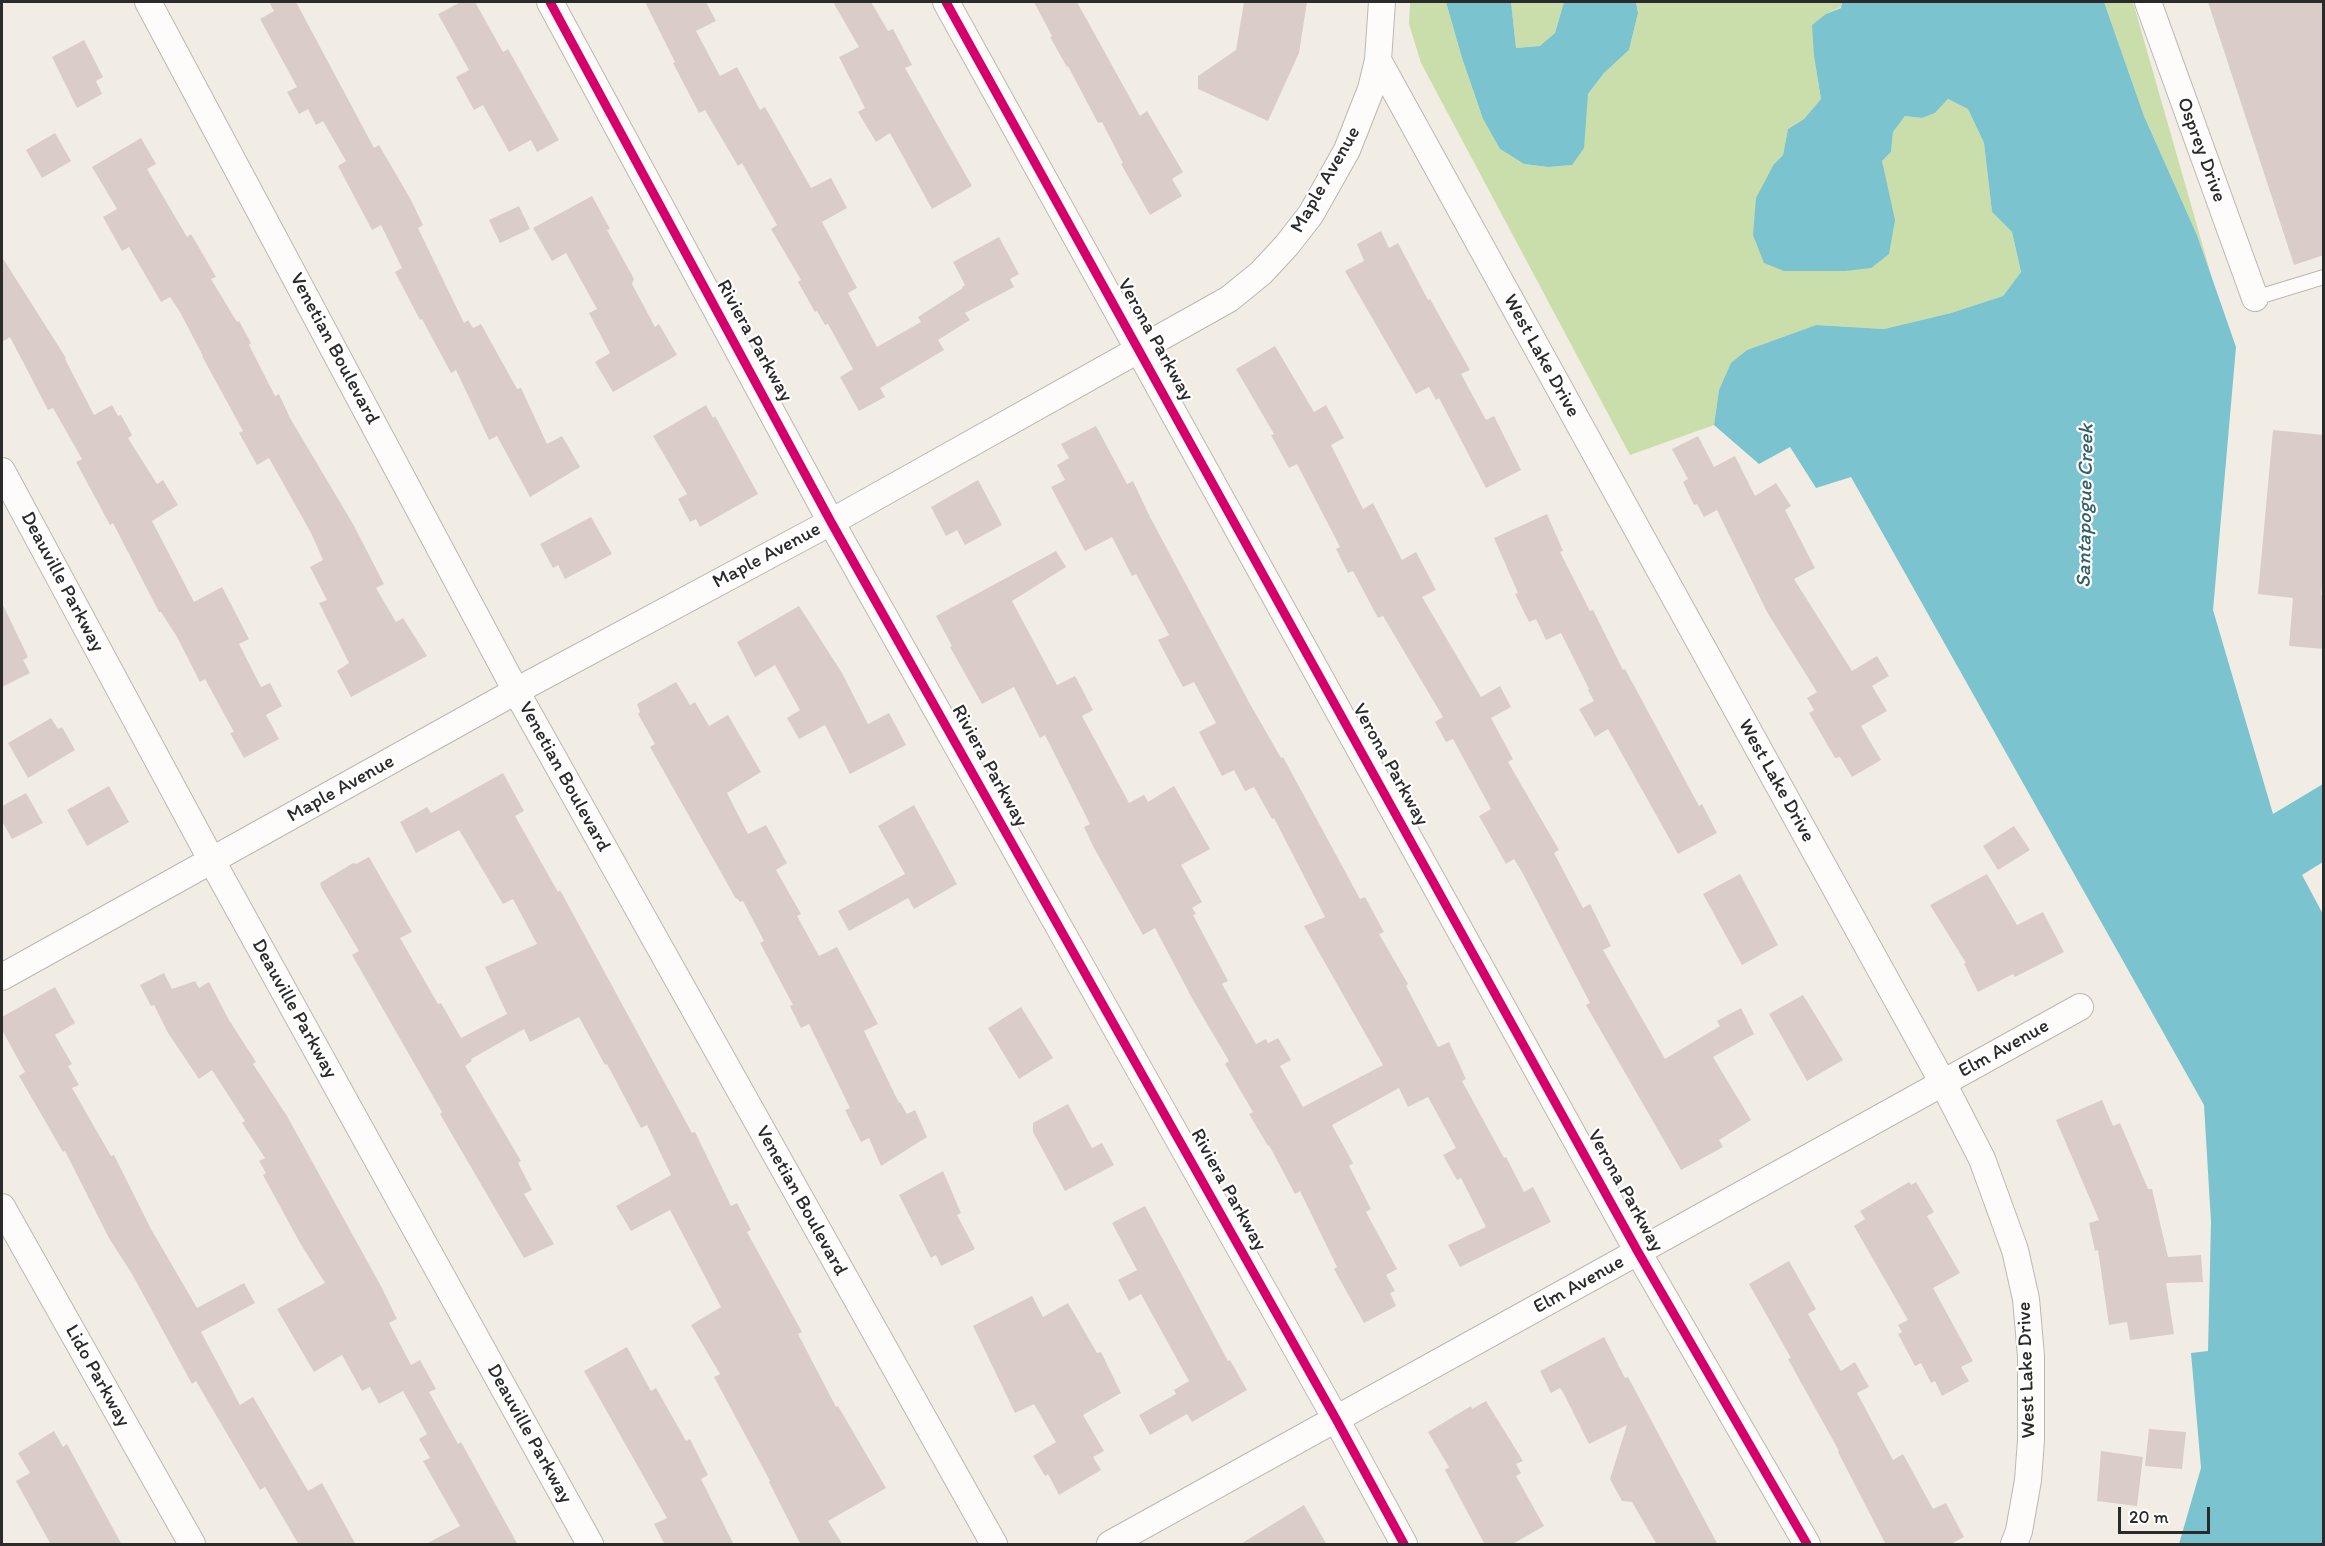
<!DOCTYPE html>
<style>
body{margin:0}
#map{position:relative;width:2325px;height:1546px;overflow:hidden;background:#f1ede5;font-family:Itim,sans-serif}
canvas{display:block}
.frame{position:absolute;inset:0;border:3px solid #2b2b2b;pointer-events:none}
.scale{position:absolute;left:2118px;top:1507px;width:92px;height:27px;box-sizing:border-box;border:3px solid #2b2b2b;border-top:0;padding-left:8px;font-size:18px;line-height:21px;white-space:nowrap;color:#2b2b2b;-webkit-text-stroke:4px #fff;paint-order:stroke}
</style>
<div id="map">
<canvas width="2325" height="1546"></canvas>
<div class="frame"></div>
<div class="scale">20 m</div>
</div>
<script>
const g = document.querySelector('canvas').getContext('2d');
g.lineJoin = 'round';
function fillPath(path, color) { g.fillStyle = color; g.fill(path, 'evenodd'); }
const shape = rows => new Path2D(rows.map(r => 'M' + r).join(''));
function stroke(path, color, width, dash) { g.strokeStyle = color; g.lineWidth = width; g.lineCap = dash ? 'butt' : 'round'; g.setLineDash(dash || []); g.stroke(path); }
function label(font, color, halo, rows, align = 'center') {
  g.font = font + ' Itim,sans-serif'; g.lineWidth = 4.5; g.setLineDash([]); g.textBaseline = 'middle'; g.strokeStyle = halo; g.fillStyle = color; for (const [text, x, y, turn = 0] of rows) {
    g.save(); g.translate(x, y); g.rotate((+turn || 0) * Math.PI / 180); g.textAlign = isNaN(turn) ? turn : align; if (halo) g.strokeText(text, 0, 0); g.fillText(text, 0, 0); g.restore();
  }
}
fillPath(shape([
 [1410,2,1446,2,1462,58,1483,119,1500,149,1524,164,1548,167,1572,165,1588,94,1604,73,1629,50,1638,13,1636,2,1842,2,1841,7,1826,14,1814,56,1821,99,1804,119,1788,129,1783,155,1774,164,1784,271,1810,271,1886,188,1882,161,1891,152,1893,132,1905,116,1922,118,1935,113,1948,99,1968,109,1984,143,1992,212,2012,232,2021,272,2003,296,1951,313,1884,329,1816,325,1747,350,1731,364,1719,390,1714,425,1630,455,1421,63,1409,24],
 [1511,2,1564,2,1555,33,1541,46,1516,48],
 [2104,2,2133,2,2212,278,2197,235,2144,116]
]), '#cadeab');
fillPath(shape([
 [1446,2,1511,2,1516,48,1540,46,1555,33,1564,2,1636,2,1638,13,1629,50,1604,73,1588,94,1584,148,1572,165,1548,167,1524,164,1500,149,1483,119,1462,58],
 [1842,2,2104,2,2144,116,2197,235,2236,347,2213,610,2273,814,2323,784,2323,862,2302,875,2324,916,2323,1544,2179,1544,2201,1468,2191,1353,2208,1351,2211,1222,2204,1105,1851,477,1816,488,1790,447,1759,464,1714,425,1719,390,1731,363,1747,350,1816,325,1884,329,1951,313,2003,296,2021,272,2012,232,1992,212,1984,143,1968,109,1948,99,1935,113,1922,118,1905,116,1893,132,1891,152,1882,161,1895,220,1889,254,1871,268,1845,271,1784,271,1764,263,1753,235,1756,198,1774,164,1783,155,1788,129,1804,119,1821,99,1814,56,1812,25,1826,14,1841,8]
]), '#7ac3cf');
fillPath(shape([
 [269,2,296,2,374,148,379,145,411,200,423,225,418,228,464,323,468,320,473,328,481,324,517,389,521,388,547,444,562,436,580,467,530,497,497,436,489,440,456,370,451,373,422,319,420,320,395,272,402,268,381,225,372,230,338,166,346,161,323,121,316,125,308,109,299,114,287,92,297,87,260,19,274,11],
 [461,2,475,2,503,52,508,49,559,140,537,152,531,140,509,152,483,105,474,110,456,77,469,70,438,14],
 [645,2,706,2,716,21,696,31,720,76,737,67,760,110,765,107,811,188,831,178,847,208,822,222,857,288,848,293,877,347,921,322,918,317,963,288,962,287,965,285,953,262,999,237,1019,274,1010,279,1014,287,965,313,970,320,938,340,944,350,880,388,885,397,859,411,840,377,853,369,828,324,825,325,817,311,815,312,798,282,801,280,771,229,777,225,742,163,738,166,705,110,699,113,673,63,675,62],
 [833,2,871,2,888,31,893,29,912,65,905,68,972,186,932,209,890,133,876,142,858,112,865,108,839,57,859,47],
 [1034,2,1077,2,1140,116,1147,111,1183,172,1172,179,1182,196,1150,215,1121,164,1123,163,1102,122,1098,123,1068,66,1067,67,1050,37,1052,36],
 [1244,2,1307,2,1299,53,1268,121,1198,89,1198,76,1236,50],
 [2208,2,2324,2,2324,255,2294,265],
 [84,40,103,77,96,81,102,94,77,108,52,57],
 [55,133,71,161,42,178,26,150],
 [141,138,156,164,147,169,187,237,191,234,201,251,216,277,211,279,237,322,239,321,251,343,249,345,275,396,279,394,290,418,353,524,384,584,376,588,396,622,403,618,427,656,351,697,337,671,349,663,319,603,327,600,310,567,323,560,311,533,269,458,257,465,239,433,243,431,202,356,203,356,180,312,170,297,161,302,129,247,122,251,103,217,117,209,92,167],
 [592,196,610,229,607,230,634,279,632,284,655,327,659,324,677,355,613,392,595,362,610,353,589,313,597,309,566,253,552,261,533,228],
 [519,206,530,229,500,243,489,220],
 [1381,231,1389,248,1398,243,1428,300,1430,299,1470,370,1461,374,1486,420,1494,416,1521,470,1486,488,1439,398,1436,400,1429,387,1416,394,1345,271,1364,261,1357,244],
 [2,257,66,358,65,359,94,415,112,405,118,416,121,415,132,435,128,438,157,484,163,480,178,505,152,521,194,602,222,587,249,639,239,644,261,687,270,683,282,706,266,715,279,739,244,758,230,733,234,732,205,679,200,682,177,637,161,612,159,612,113,523,110,525,76,462,82,459,53,408,48,410,10,337,2,342],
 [1275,346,1314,412,1326,405,1344,438,1331,445,1363,509,1373,503,1402,560,1416,552,1436,590,1422,597,1481,697,1500,686,1511,707,1491,718,1513,759,1508,762,1559,850,1554,853,1583,908,1590,904,1611,946,1603,950,1665,1059,1720,1026,1717,1021,1741,1008,1754,1034,1713,1057,1751,1120,1719,1140,1723,1147,1681,1170,1586,1005,1590,1003,1522,872,1514,859,1506,864,1479,816,1491,809,1453,739,1446,742,1435,722,1443,717,1383,616,1378,618,1353,571,1348,573,1336,549,1340,547,1297,464,1289,468,1271,435,1274,434,1236,369],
 [706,405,713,418,715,416,758,494,700,527,696,519,690,522,678,499,687,494,653,436],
 [1096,426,1127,484,1133,481,1150,517,1250,704,1281,758,1283,757,1360,899,1365,897,1384,932,1379,934,1408,984,1406,986,1438,1047,1449,1042,1466,1079,1462,1081,1504,1158,1506,1157,1524,1192,1533,1187,1551,1222,1460,1267,1448,1245,1486,1227,1461,1178,1457,1180,1443,1155,1456,1148,1428,1097,1408,1107,1399,1088,1332,1125,1353,1163,1349,1166,1371,1209,1366,1212,1397,1269,1386,1275,1395,1291,1390,1293,1396,1306,1364,1323,1334,1269,1337,1267,1300,1191,1295,1194,1269,1145,1268,1146,1249,1114,1253,1112,1225,1064,1229,1061,1193,1000,1155,928,1143,935,1094,848,1084,827,1090,824,1045,735,1040,738,1014,687,982,704,950,647,952,646,936,616,1056,551,1066,567,1012,601,1057,685,1075,676,1093,710,1082,716,1129,803,1144,795,1148,802,1174,786,1210,849,1181,865,1202,902,1192,908,1196,914,1193,915,1228,981,1222,984,1256,1044,1266,1039,1268,1043,1278,1038,1291,1060,1280,1066,1303,1107,1383,1065,1304,926,1325,917,1274,818,1272,819,1254,787,1245,791,1234,770,1222,776,1199,732,1216,723,1194,682,1183,687,1158,640,1169,635,1136,574,1132,576,1112,537,1085,551,1051,487,1065,480,1057,465,1069,458,1061,444],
 [2273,430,2324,435,2324,571,2321,595,2324,595,2324,649,2289,646,2293,598,2258,594],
 [1698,436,1714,467,1735,456,1755,496,1776,483,1791,506,1785,510,1815,568,1794,579,1852,671,1877,656,1889,676,1872,686,1887,711,1861,726,1881,760,1852,777,1840,757,1835,758,1809,713,1814,710,1807,698,1817,692,1767,612,1717,510,1704,517,1697,504,1694,505,1683,482,1688,479,1672,449],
 [978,480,1002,525,965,545,957,530,946,536,931,507],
 [1547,514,1563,551,1560,552,1590,611,1593,610,1623,670,1625,669,1699,806,1702,804,1717,833,1678,854,1608,729,1595,737,1579,709,1594,701,1588,690,1589,689,1561,633,1546,640,1536,619,1529,622,1515,594,1518,593,1494,538],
 [591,517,612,554,565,579,558,565,553,568,540,544],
 [2,603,28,657,23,660,30,673,2,687],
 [799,606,842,673,868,724,889,713,906,745,850,774,825,725,799,739,787,718,800,710,775,665,755,677,737,642],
 [676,682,690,705,695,702,709,726,728,715,761,772,727,793,748,834,766,825,787,863,776,870,801,914,797,916,819,956,837,947,878,1024,864,1031,899,1103,900,1102,907,1114,915,1110,927,1137,881,1166,869,1138,861,1142,845,1110,850,1108,809,1024,801,1028,790,1006,793,1005,760,943,764,941,743,901,740,902,737,898,736,899,650,747,655,744,638,714,640,712,637,704],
 [51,718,58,729,62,727,75,750,28,778,8,743],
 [503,773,524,811,515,816,558,892,560,890,692,1133,695,1132,731,1206,737,1203,751,1230,747,1232,802,1332,798,1334,836,1407,838,1406,886,1488,828,1521,843,1545,801,1545,769,1482,770,1481,714,1377,720,1374,691,1325,721,1307,670,1210,631,1231,616,1206,671,1175,647,1125,641,1128,607,1064,605,1065,579,1017,530,1042,524,1029,471,1059,472,1061,465,1066,521,1161,518,1163,532,1190,524,1194,554,1244,524,1258,440,1114,442,1112,352,955,359,951,321,887,320,883,353,863,356,864,369,857,412,932,400,938,438,1004,441,1003,461,1038,507,1014,485,967,537,944,513,899,503,904,459,830,416,853,400,822,427,807,431,813],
 [109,786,129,822,87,846,67,810],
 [26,793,43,823,12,839,2,821,2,806],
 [914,805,957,884,914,909,908,898,849,931,838,911,905,874,878,826],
 [2014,826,2030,850,1998,870,1983,846],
 [1740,874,1778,945,1742,965,1703,894],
 [1987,874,2017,925,2043,912,2064,952,2015,977,2013,974,1978,992,1964,964,1966,963,1930,905],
 [164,973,172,989,195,981,199,988,209,982,229,1020,256,1062,253,1064,287,1116,382,1288,397,1319,389,1323,411,1365,420,1360,436,1389,429,1392,458,1444,461,1442,518,1545,424,1545,460,1526,423,1461,430,1458,419,1439,427,1434,403,1391,379,1404,370,1387,362,1391,342,1355,314,1372,277,1309,325,1283,300,1243,263,1175,266,1173,259,1161,265,1158,242,1123,245,1121,212,1070,199,1079,168,1033,154,1005,151,1006,140,985],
 [55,987,75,1023,55,1035,72,1064,68,1066,79,1085,72,1088,111,1156,114,1155,151,1229,197,1308,244,1283,255,1303,201,1332,240,1405,253,1397,308,1491,322,1483,356,1545,299,1545,265,1487,260,1490,196,1381,192,1384,132,1274,109,1238,65,1151,63,1152,19,1076,25,1072,2,1030,2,1017],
 [1803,995,1843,1060,1807,1081,1769,1014],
 [1021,1007,1053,1058,1019,1079,988,1028],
 [2102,1100,2113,1126,2120,1123,2148,1189,2152,1189,2168,1257,2201,1255,2203,1282,2166,1283,2174,1334,2130,1340,2127,1322,2109,1325,2098,1250,2095,1251,2089,1223,2099,1220,2056,1120],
 [1068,1104,1092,1148,1102,1143,1114,1165,1065,1191,1033,1132,1033,1123],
 [943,1171,961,1213,957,1215,975,1249,941,1266,936,1255,931,1258,899,1195],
 [1909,1182,1911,1185,1916,1182,1934,1212,1927,1216,1960,1273,1933,1288,1973,1361,1961,1367,1969,1381,1942,1396,1935,1381,1931,1383,1921,1363,1915,1366,1898,1334,1902,1332,1898,1325,1908,1320,1854,1226,1865,1219,1860,1211],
 [1145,1206,1228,1361,1230,1360,1247,1390,1192,1422,1187,1414,1150,1435,1139,1415,1176,1394,1174,1390,1189,1381,1141,1294,1129,1301,1118,1280,1137,1270,1112,1223],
 [1789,1261,1816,1309,1808,1314,1841,1371,1855,1362,1869,1387,1857,1393,1893,1460,1903,1454,1933,1509,1946,1503,1964,1537,1949,1545,1886,1545,1838,1452,1839,1451,1788,1359,1791,1358,1749,1284],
 [1032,1296,1043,1317,1068,1303,1097,1353,1101,1352,1121,1393,1083,1415,1104,1451,1093,1457,1101,1470,1059,1495,1048,1474,1045,1476,1033,1456,1056,1442,1034,1404,1015,1413,973,1326],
 [1604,1337,1625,1378,1628,1377,1718,1545,1657,1545,1632,1502,1622,1501,1610,1479,1627,1425,1589,1444,1564,1394,1560,1388,1551,1393,1540,1371],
 [627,1347,651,1391,656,1388,686,1441,690,1439,708,1475,701,1479,734,1545,665,1545,654,1524,667,1518,584,1371],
 [1486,1401,1523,1461,1516,1464,1521,1473,1516,1476,1544,1526,1511,1545,1485,1545,1445,1470,1449,1467,1428,1432,1471,1406,1472,1409],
 [2149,1429,2186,1432,2182,1469,2145,1466],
 [54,1431,63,1447,67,1444,122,1545,51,1545,16,1481,30,1473,18,1453],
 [2101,1451,2143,1457,2137,1506,2097,1501],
 [1304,1505,1327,1545,1239,1545]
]), '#dacdc8');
const lane = shape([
 [2255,298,2324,277]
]);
const street = shape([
 [148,2,516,691,994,1544],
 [550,2,831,522,1336,1419,1404,1544],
 [946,2,1638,1252,1807,1544],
 [2148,2,2255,298],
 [1378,60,1943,1083,1982,1159,2015,1250,2026,1299,2031,1356,2031,1440,2028,1480,2019,1531,2014,1544],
 [2,471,212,861,590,1544],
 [2,977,516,691,831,522,1229,299,1261,273,1287,245,1311,214,1347,150,1371,89,1378,60,1382,2],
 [2,1207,192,1544],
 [1110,1544,2080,1007]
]);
stroke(lane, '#bab8b2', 16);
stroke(street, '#bab8b2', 28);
stroke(lane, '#fdfcfb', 14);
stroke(street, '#fdfcfb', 26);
stroke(shape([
 [550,2,831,522,1336,1419,1404,1544],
 [946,2,1638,1252,1807,1544]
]), '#d6006c', 9);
label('20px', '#2b2b2b', '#fff', [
 ["Osprey Drive",2201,150,70],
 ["Maple Avenue",1326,180,-60],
 ["Verona Parkway",1155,340,61],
 ["Riviera Parkway",754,341,61],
 ["Venetian Boulevard",334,349,62],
 ["West Lake Drive",1541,356,61],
 ["Maple Avenue",767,556,-28],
 ["Deauville Parkway",62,582,62],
 ["Verona Parkway",1390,765,61],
 ["Riviera Parkway",989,766,61],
 ["Venetian Boulevard",564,777,61],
 ["West Lake Drive",1776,781,61],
 ["Maple Avenue",341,789,-29],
 ["Deauville Parkway",294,1009,61],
 ["Elm Avenue",2004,1049,-29],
 ["Riviera Parkway",1228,1190,61],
 ["Verona Parkway",1625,1191,61],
 ["Venetian Boulevard",801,1201,61],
 ["Elm Avenue",1579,1285,-29],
 ["West Lake Drive",2027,1370,-92],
 ["Lido Parkway",97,1376,61],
 ["Deauville Parkway",529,1434,61]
]);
label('italic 21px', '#366169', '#fff', [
 ["Santapogue Creek",2086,506,-89]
]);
</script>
